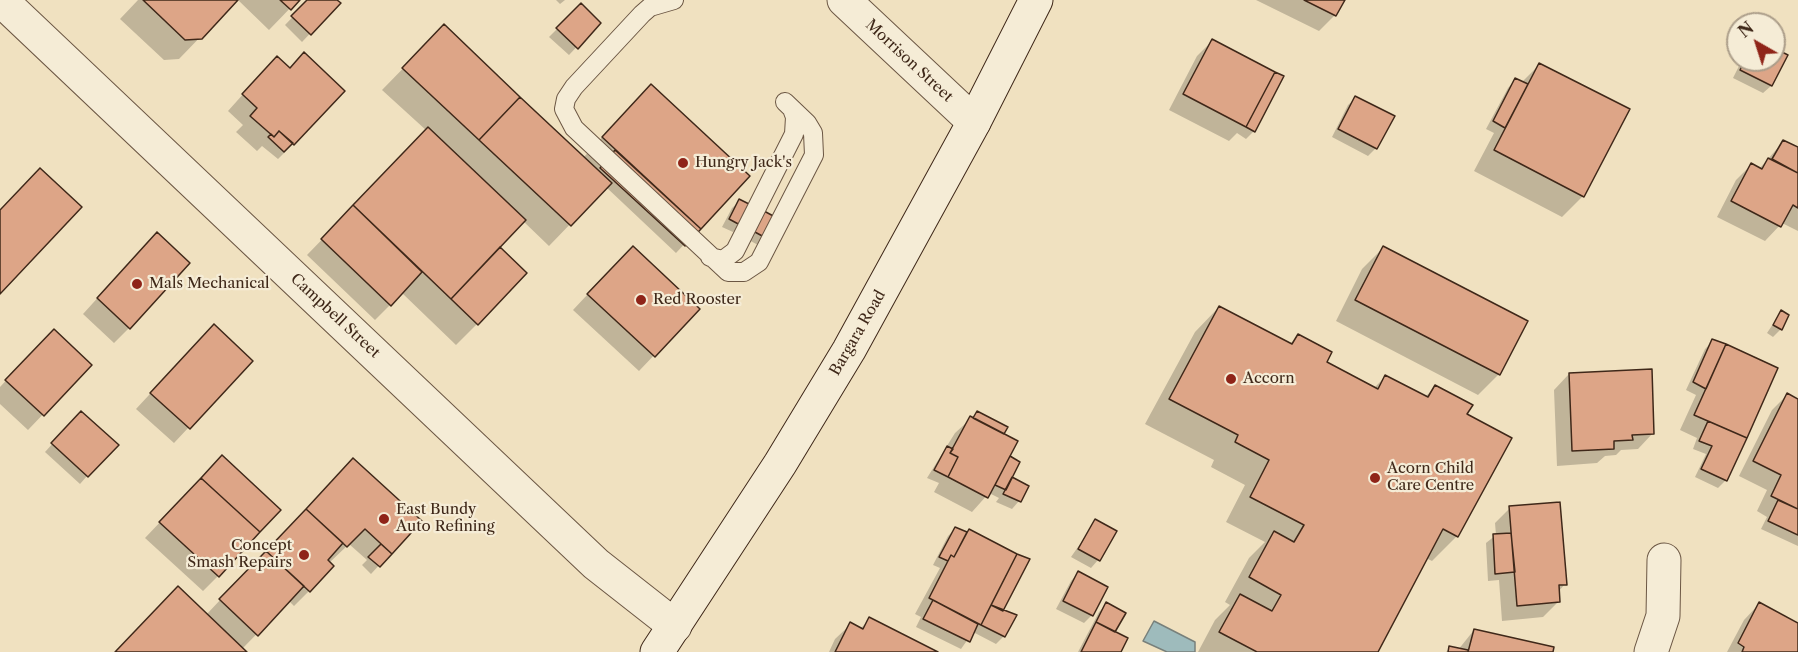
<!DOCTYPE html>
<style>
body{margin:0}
#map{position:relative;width:1798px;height:652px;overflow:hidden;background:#f0e1c0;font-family:"Libre Caslon Text",serif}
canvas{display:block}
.north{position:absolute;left:1726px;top:12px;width:60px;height:60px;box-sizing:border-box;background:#f5ecd6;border:2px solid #ac9e8a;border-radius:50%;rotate:321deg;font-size:16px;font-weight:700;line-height:24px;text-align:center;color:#3f2819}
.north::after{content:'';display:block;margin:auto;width:21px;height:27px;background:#8f2418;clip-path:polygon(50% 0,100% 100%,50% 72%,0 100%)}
</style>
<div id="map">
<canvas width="1798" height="652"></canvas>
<div class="north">N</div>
</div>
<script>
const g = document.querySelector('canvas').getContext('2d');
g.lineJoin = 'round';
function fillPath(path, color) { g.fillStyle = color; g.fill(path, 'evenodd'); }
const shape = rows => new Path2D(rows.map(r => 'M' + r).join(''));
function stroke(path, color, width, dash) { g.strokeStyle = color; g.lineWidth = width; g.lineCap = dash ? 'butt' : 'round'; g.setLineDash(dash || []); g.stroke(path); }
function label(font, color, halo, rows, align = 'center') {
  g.font = font + ' "Libre Caslon Text",serif'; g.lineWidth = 4.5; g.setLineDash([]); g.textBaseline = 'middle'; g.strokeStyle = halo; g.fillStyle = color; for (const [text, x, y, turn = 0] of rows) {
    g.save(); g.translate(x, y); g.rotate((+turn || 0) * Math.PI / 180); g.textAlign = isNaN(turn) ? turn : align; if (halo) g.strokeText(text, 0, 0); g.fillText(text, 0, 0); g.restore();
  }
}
const water = shape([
 [1154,621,1195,642,1195,652,1167,652,1143,641,1154,621]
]);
fillPath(water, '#9ebbbc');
stroke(water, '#78807b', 1.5);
fillPath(shape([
 [138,0,236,0,179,59,164,60,120,19],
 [238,0,298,0,269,30],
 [309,0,335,0,339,3,302,42,285,25],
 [556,0,565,0,560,4],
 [1256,0,1343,0,1335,15,1319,31],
 [581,5,599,23,569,55,549,37],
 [1212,41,1254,131,1246,139,1237,133,1229,141,1169,110,1197,56],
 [424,47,583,158,630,107,748,176,676,253,606,187,549,246,523,221,498,247,477,324,456,345,402,293,375,320,307,255,427,131,382,90],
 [1774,50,1786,56,1771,86,1763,93,1733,78,1742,60,1774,60],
 [1539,65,1583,196,1562,217,1474,171,1494,133,1486,129,1508,88,1515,80,1521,83],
 [262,73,293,144,278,159,262,146,257,151,236,132,243,125,228,111],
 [1356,98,1376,148,1368,156,1332,137,1348,105],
 [1783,142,1798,149,1798,231,1782,223,1765,241,1717,217,1736,180,1751,165,1759,169],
 [740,201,741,225,733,232,722,227,732,208],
 [756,220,765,237,758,245,747,239],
 [1383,248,1499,374,1478,395,1336,321,1362,269],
 [142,249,129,328,114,343,83,314],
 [617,263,698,309,639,371,573,310],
 [1219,307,1290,344,1298,336,1325,362,1374,388,1385,377,1425,397,1435,387,1465,415,1457,536,1432,561,1426,558,1376,652,1198,652,1215,620,1230,605,1225,602,1249,558,1265,542,1226,522,1245,485,1211,467,1214,460,1145,424,1195,332],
 [1781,312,1781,329,1773,337,1767,333],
 [199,341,251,361,174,443,136,409],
 [1713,341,1726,480,1718,488,1695,477,1706,454,1693,449,1697,438,1680,430,1696,395,1686,390,1705,349],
 [38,346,90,365,28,430,0,404,0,387],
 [1569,374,1653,433,1638,449,1621,450,1616,455,1605,456,1597,463,1557,466,1554,390],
 [1787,395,1798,401,1798,546,1761,529,1767,517,1757,511,1767,490,1739,476,1772,410],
 [977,413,1003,433,1005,463,1019,501,1012,509,996,502,999,498,989,493,972,512,934,492,939,483,927,478,955,433],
 [74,420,87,476,80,484,45,452],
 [222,457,218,576,203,591,145,538],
 [338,475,420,521,371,574,362,565,367,560,349,544,329,563,309,591,294,606,289,601,242,649,245,652,116,652,206,615],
 [1510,508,1565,584,1558,592,1558,602,1543,617,1502,621,1499,580,1488,581,1486,543,1496,535,1495,523],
 [1096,521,1115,532,1098,560,1091,568,1071,557],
 [955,529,967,534,1002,609,1004,636,996,644,973,632,961,649,916,627,921,617,915,614,940,568,933,565,948,536],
 [1078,573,1092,615,1084,623,1056,609,1071,581],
 [1107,604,1119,652,1078,652,1099,612],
 [1759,604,1798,624,1798,652,1727,652,1744,620],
 [870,619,935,652,829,652,835,639,851,624,860,629],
 [1474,630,1551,652,1446,652,1450,648,1458,650]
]), '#0003');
const building = shape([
 [143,0,238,0,202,39,185,40,143,0],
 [280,0,300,0,291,10,280,0],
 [307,0,337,0,341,3,311,35,291,16,307,0],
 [1304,0,1345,0,1336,16,1304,0],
 [581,3,601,23,578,49,556,28,581,3],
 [444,24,520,97,479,140,402,68,444,24],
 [1212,39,1275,72,1246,127,1183,94,1212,39],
 [1774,48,1788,55,1772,86,1740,70,1745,60,1774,60,1774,48],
 [304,52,345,91,294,145,279,131,274,137,250,116,257,108,242,94,277,56,290,68,304,52],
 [1539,63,1630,109,1584,197,1494,150,1539,63],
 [1275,72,1284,76,1255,132,1246,127,1275,72],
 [1515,78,1528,84,1505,128,1493,121,1515,78],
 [651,84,750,176,701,229,602,137,651,84],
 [1355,96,1395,116,1377,149,1338,129,1355,96],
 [520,97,612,183,571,226,479,140,520,97],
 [428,127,526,220,451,299,353,205,428,127],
 [279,131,293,143,284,152,268,137,271,134,274,137,279,131],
 [1783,140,1798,147,1798,173,1772,159,1783,140],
 [615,150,701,229,685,246,600,168,615,150],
 [1768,158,1798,173,1798,208,1793,205,1781,227,1731,201,1751,163,1762,169,1768,158],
 [40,168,82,207,0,294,0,210,40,168],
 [739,199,753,206,742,226,729,219,739,199],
 [353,205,422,272,391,306,321,239,353,205],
 [764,211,777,218,766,238,753,231,764,211],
 [157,232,190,263,130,329,97,298,157,232],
 [633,246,700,309,655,357,587,294,633,246],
 [1383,246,1528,321,1500,375,1355,300,1383,246],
 [500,247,527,273,478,325,451,299,500,247],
 [1219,306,1292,344,1298,334,1332,352,1327,362,1378,389,1385,375,1428,397,1435,385,1473,405,1467,414,1512,438,1458,537,1443,529,1378,652,1257,652,1219,632,1240,594,1272,611,1281,595,1249,577,1274,531,1294,542,1304,525,1250,497,1269,460,1235,442,1238,435,1169,399,1219,306],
 [1781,310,1789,315,1782,330,1773,325,1781,310],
 [214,324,253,361,190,429,150,393,214,324],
 [54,329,92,365,44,416,5,380,54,329],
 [1712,339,1726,344,1706,389,1693,382,1712,339],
 [1726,344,1778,368,1747,438,1694,415,1726,344],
 [1652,369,1654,434,1632,435,1633,440,1614,441,1614,449,1572,451,1569,373,1652,369],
 [1787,393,1798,399,1798,509,1771,496,1781,475,1753,461,1787,393],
 [81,411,119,445,88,477,51,443,81,411],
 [977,411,1008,427,1004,434,973,418,977,411],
 [970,416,1018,441,988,498,948,477,958,457,950,453,970,416],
 [1708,421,1747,438,1727,481,1701,469,1712,446,1699,441,1708,421],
 [947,446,953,449,950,453,958,457,948,477,934,470,947,446],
 [222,455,281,510,260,532,201,478,222,455],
 [1010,456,1020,462,1006,490,995,485,1010,456],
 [353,458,422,521,392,554,365,529,347,547,306,509,353,458],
 [1012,477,1029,486,1021,502,1003,494,1012,477],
 [201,478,260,532,219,577,159,522,201,478],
 [1778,500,1798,509,1798,535,1768,521,1778,500],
 [1560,502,1567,585,1559,585,1560,602,1517,606,1509,506,1560,502],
 [306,509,343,543,328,560,334,566,310,592,266,551,306,509],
 [1095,519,1117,531,1100,561,1078,549,1095,519],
 [955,527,967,532,954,557,951,555,948,561,939,557,955,527],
 [969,529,1017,554,981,625,929,598,951,555,954,557,969,529],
 [1511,533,1515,572,1495,574,1493,534,1511,533],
 [381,544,392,554,380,567,368,557,381,544],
 [266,551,304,586,258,636,219,599,266,551],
 [1017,554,1030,559,1003,611,991,605,1017,554],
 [1078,571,1108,587,1093,616,1063,601,1078,571],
 [178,586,247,652,115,652,178,586],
 [933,600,978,624,970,642,923,619,933,600],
 [1106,602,1126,613,1115,632,1096,622,1106,602],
 [1759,602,1798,623,1798,652,1742,652,1744,647,1738,643,1759,602],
 [991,605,1017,615,1005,637,981,625,991,605],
 [869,617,938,652,835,652,850,622,863,629,869,617],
 [1096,622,1128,638,1121,652,1081,652,1096,622],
 [1474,629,1554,647,1553,652,1468,652,1474,629],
 [1449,646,1468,650,1468,652,1448,652,1449,646]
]);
fillPath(building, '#dda587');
stroke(building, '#3f2819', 1.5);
const lane = shape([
 [674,0,650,7,642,14,574,87,566,99,564,109,574,128,728,272,744,272,759,262,814,155,813,133,807,123,785,102],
 [710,257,723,260,735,251,794,134,795,117,792,109]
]);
const street = shape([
 [1,0,596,564,675,626],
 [844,0,974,122],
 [1651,652,1663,616,1664,560]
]);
const secondary = shape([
 [657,652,780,464,849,350,974,122,1036,0]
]);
stroke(lane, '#6b5643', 20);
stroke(street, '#6b5643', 35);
stroke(secondary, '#3f2819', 35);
stroke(lane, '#f5ecd6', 18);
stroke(street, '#f5ecd6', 33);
stroke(secondary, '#f5ecd6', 33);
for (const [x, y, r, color] of [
 [683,163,6,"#8f2418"],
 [137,284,6,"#8f2418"],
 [641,300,6,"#8f2418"],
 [1231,379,6,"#8f2418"],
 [1375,478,6,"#8f2418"],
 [384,519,6,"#8f2418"],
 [304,555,6,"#8f2418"]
]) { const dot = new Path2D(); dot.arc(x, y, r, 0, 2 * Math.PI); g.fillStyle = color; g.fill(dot); stroke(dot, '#f5ecd6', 2); }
label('15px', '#3f2819', '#f5ecd6', [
 ["Morrison Street",909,61,43],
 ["Campbell Street",335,316,43],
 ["Bargara Road",858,333,-60]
]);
label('15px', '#3f2819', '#f5ecd6', [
 ["Hungry Jack's",695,163],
 ["Mals Mechanical",149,284],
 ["Red Rooster",653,300],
 ["Accorn",1243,379],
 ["Acorn Child",1387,469],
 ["Care Centre",1387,486],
 ["East Bundy",396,510],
 ["Auto Refining",396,527],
 ["Concept",292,546,"right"],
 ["Smash Repairs",292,563,"right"]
], 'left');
</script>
